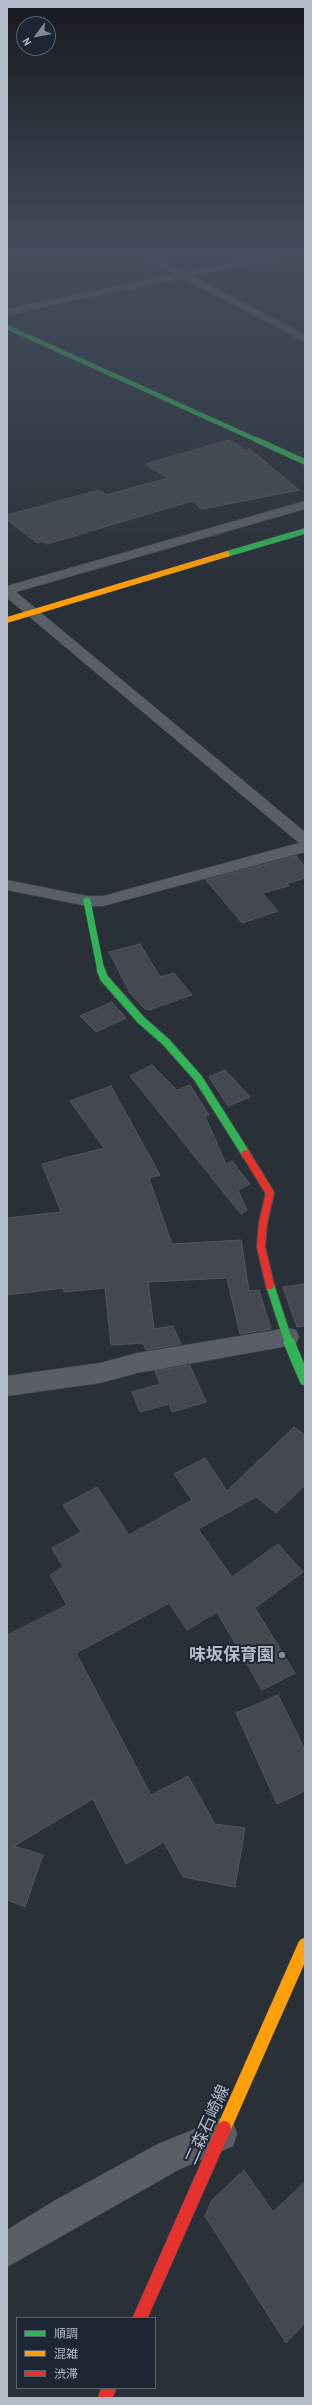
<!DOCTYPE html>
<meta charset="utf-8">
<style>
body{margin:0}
#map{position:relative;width:312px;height:2405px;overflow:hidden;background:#2a3038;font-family:"Archivo Narrow","Noto Sans JP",sans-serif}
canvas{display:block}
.frame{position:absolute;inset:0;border:8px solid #b4bcc9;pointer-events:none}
.legend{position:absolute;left:16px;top:2317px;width:140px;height:72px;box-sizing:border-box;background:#1d2633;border:1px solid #59626f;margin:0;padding:5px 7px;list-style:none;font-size:12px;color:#b4bcc9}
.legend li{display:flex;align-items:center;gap:8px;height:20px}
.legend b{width:20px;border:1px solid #59626f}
.north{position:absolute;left:16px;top:16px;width:40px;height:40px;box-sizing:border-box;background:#1d2633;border:1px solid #59626f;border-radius:50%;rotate:238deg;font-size:11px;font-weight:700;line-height:16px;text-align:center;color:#b4bcc9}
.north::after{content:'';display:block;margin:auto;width:14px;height:18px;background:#848b96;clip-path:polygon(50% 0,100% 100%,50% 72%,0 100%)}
</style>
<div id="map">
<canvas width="312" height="2405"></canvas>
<div class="frame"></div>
<ul class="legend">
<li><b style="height:5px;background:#30b455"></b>順調</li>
<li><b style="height:5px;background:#ff9f0a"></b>混雑</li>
<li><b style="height:5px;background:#e5322d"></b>渋滞</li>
</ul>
<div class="north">N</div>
</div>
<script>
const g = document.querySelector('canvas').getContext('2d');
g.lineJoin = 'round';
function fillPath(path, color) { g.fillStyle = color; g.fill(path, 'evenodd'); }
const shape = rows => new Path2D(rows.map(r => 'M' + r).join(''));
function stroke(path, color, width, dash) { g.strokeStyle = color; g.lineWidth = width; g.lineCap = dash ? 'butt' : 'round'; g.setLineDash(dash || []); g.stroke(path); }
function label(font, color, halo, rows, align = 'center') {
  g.font = font + ' "Archivo Narrow","Noto Sans JP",sans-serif'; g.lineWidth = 4; g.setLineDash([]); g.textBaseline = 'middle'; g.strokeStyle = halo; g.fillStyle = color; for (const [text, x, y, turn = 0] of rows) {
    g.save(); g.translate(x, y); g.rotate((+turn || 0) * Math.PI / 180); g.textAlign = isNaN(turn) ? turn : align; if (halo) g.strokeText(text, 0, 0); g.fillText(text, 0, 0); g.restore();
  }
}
const building = shape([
 [229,440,246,450,250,449,299,490,202,509,192,501,47,544,42,541,37,543,7,520,7,515,99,490,106,495,168,478,145,464,229,440],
 [296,856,305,867,305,878,286,884,289,886,262,893,278,911,242,923,206,880,296,856],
 [140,944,160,977,174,973,192,995,149,1010,145,1009,130,993,109,952,140,944],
 [112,1002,126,1018,96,1032,80,1016,112,1002],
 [152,1065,177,1090,190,1085,209,1115,205,1116,226,1164,232,1161,250,1184,238,1190,247,1210,241,1214,130,1076,152,1065],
 [225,1070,250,1097,228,1106,209,1077,225,1070],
 [111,1086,160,1175,149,1178,172,1244,241,1240,249,1291,259,1290,271,1329,240,1334,227,1278,148,1282,154,1329,173,1326,181,1344,146,1350,143,1343,111,1345,105,1288,64,1292,63,1288,7,1295,7,1218,61,1212,42,1164,104,1148,70,1101,111,1086],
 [305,1284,305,1326,297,1327,283,1287,305,1284],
 [190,1365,206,1402,172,1412,169,1404,140,1412,132,1392,160,1384,155,1371,190,1365],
 [294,1427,305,1435,305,1485,276,1513,256,1497,198,1529,232,1577,278,1544,303,1572,255,1608,295,1673,262,1690,217,1612,187,1630,169,1603,76,1653,151,1795,188,1776,215,1824,245,1828,235,1887,183,1877,164,1842,126,1864,93,1799,14,1846,43,1855,25,1907,7,1900,7,1635,67,1605,50,1575,63,1567,52,1548,81,1532,63,1505,97,1487,129,1535,192,1500,174,1474,205,1458,227,1491,294,1427],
 [278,1695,305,1750,305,1791,277,1804,236,1713,278,1695],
 [244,2170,273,2212,305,2182,305,2323,286,2343,205,2216,212,2200,244,2170]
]);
fillPath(building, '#444950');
stroke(building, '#52575f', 1);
const street = shape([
 [139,255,151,255,184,272,268,255,285,255,281,258,192,276,305,335,305,342,182,278,7,315,7,309,174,274,139,255],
 [305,501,305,509,16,592,305,832,305,852,103,906,87,906,7,890,7,880,87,896,103,896,299,843,7,598,7,586,305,501],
 [288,1328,296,1330,299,1337,296,1344,288,1346,137,1373,100,1383,7,1396,7,1376,100,1363,137,1353,288,1328],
 [221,2118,233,2122,237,2134,233,2146,180,2169,7,2267,7,2230,54,2201,156,2145,221,2118]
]);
const fastFar4 = shape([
 [7,327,259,441]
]);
const fastFar3 = shape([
 [257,440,305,462],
 [227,554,305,531]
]);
const fastFar2 = shape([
 [87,901,101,971]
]);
const fastFar1 = shape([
 [101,970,104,978,141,1020,166,1042,198,1078,246,1154],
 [270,1285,289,1343]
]);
const fast = shape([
 [289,1342,305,1380]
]);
const slowFar1 = shape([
 [7,620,227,554]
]);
const slow = shape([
 [224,2128,305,1945]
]);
const jamFar1 = shape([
 [246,1154,270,1193,263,1223,261,1247,270,1285]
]);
const jam = shape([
 [140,2318,224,2128],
 [105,2398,109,2388]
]);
stroke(street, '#484c53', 1);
stroke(fastFar4, '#484c53', 5);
stroke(fastFar3, '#484c53', 6);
stroke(fastFar2, '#484c53', 8);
stroke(fastFar1, '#484c53', 10);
stroke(fast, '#484c53', 12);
stroke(slowFar1, '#484c53', 6);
stroke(slow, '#484c53', 15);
stroke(jamFar1, '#484c53', 10);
stroke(jam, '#484c53', 15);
fillPath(street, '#5a5e66');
stroke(fastFar4, '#30b455', 4.5);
stroke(fastFar3, '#30b455', 5.5);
stroke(fastFar2, '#30b455', 7);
stroke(fastFar1, '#30b455', 8);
stroke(fast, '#30b455', 11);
stroke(slowFar1, '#ff9f0a', 5.5);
stroke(slow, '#ff9f0a', 14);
stroke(jamFar1, '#e5322d', 8);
stroke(jam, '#e5322d', 14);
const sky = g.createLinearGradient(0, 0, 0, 592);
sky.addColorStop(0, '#171a1f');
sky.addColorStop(0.43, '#444e5e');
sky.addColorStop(1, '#444e5e00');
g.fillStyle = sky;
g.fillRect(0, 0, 312, 592);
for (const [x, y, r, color] of [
 [282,1655,4,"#848b96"]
]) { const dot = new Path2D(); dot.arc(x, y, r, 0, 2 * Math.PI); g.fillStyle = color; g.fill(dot); stroke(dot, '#1d2633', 1.5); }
label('bold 17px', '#b4bcc9', '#1d2633', [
 ["味坂保育園",274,1655]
], 'right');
label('17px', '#b4bcc9', '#1d2633', [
 ["二森石崎線",208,2125,-66]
]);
</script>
